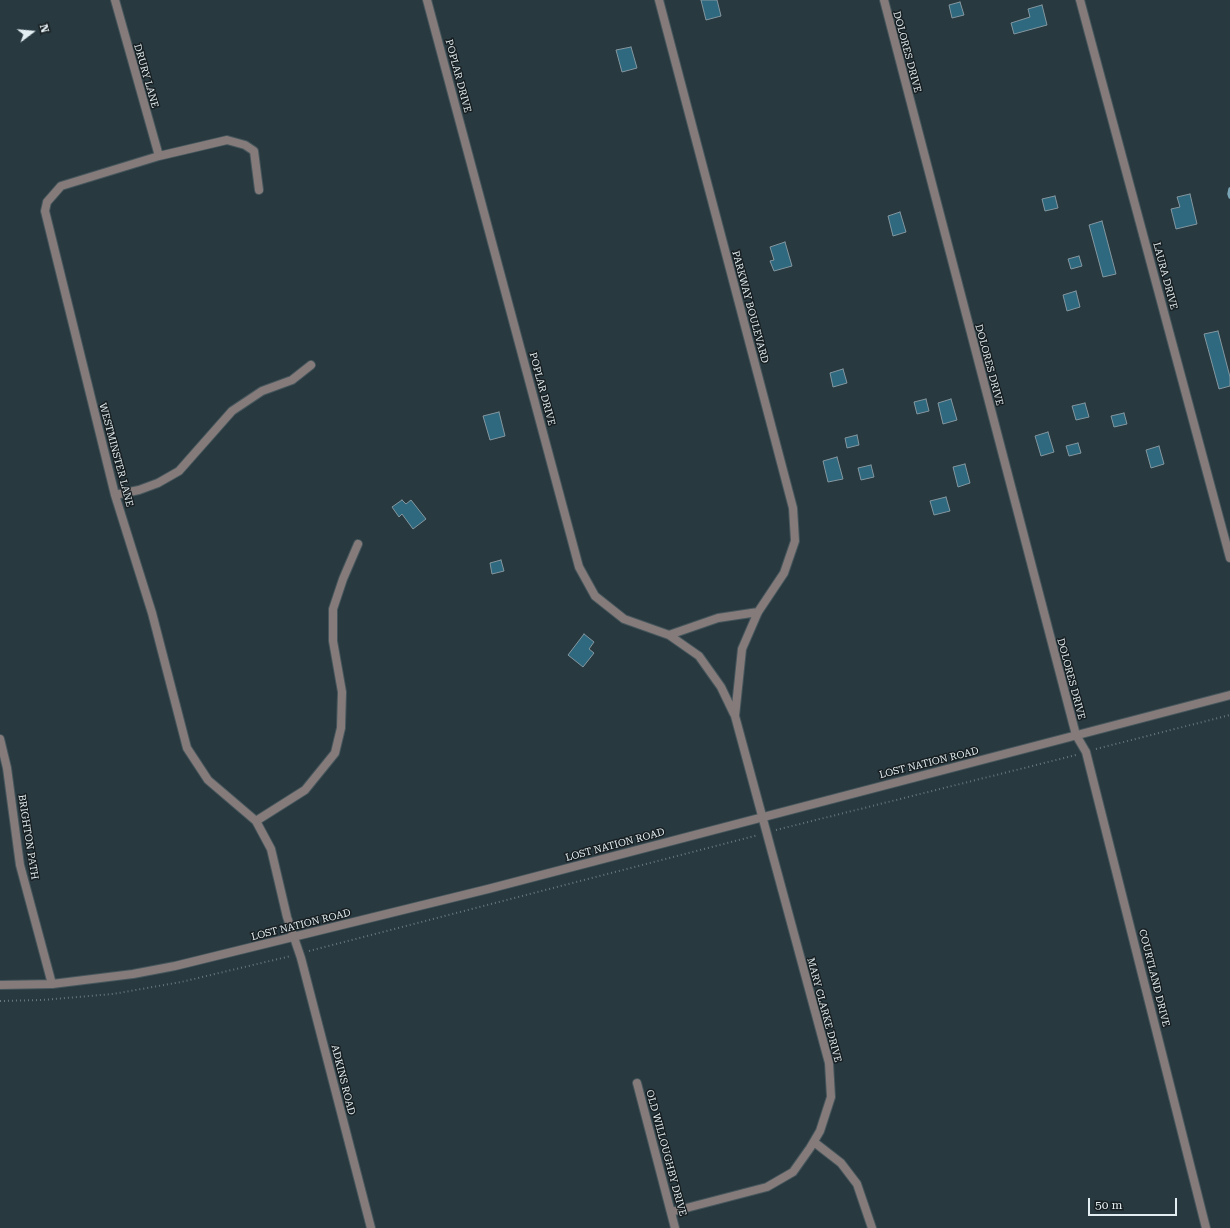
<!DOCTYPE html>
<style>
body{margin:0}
#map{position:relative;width:1230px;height:1228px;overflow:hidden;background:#283940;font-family:"Roboto Serif",serif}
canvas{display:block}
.north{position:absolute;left:12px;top:12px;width:40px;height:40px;-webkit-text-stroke:3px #181f22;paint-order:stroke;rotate:74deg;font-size:11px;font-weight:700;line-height:16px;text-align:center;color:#e3eef2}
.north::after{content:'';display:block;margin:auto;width:14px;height:18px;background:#e3eef2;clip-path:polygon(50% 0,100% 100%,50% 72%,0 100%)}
.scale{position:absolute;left:1088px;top:1198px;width:89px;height:18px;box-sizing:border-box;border:2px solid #e3eef2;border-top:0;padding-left:5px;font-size:12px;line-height:14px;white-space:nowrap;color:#e3eef2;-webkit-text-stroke:3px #181f22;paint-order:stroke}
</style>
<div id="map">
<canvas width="1230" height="1228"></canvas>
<div class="north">N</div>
<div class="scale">50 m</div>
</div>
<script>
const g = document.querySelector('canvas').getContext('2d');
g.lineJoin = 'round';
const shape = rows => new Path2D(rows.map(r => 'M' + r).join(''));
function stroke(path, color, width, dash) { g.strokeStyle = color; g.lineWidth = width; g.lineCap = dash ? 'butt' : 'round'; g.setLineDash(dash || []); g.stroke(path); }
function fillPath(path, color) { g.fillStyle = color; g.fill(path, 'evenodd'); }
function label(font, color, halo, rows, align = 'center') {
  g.font = font + ' "Roboto Serif",serif'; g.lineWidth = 3; g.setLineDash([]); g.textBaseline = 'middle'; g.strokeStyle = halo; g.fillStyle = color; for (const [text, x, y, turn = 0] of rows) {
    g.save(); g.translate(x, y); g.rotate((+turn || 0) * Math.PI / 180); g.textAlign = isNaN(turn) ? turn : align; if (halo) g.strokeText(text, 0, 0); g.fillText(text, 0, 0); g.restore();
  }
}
stroke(shape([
 [1230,189,1229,194,1230,197]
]), '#79a5b6', 3.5);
const building = shape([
 [701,0,717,0,721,16,706,20,701,0],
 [960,2,964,15,952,18,949,5,960,2],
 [1042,5,1047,25,1014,34,1011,23,1030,17,1028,9,1042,5],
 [631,47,637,68,622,72,616,50,631,47],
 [1190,194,1197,224,1176,229,1171,209,1180,207,1177,197,1190,194],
 [1055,196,1058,208,1045,211,1042,199,1055,196],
 [900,212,906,232,893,236,888,216,900,212],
 [1102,221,1116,274,1103,277,1089,225,1102,221],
 [785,242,792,266,774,271,770,261,774,260,770,247,785,242],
 [1079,256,1082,266,1071,269,1068,259,1079,256],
 [1076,291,1080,307,1067,311,1063,295,1076,291],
 [1218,331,1230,377,1230,386,1219,389,1204,334,1218,331],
 [843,369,847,383,833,387,830,373,843,369],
 [926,399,929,411,917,414,914,402,926,399],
 [951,399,957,420,943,424,938,403,951,399],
 [1085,403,1089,417,1076,420,1072,406,1085,403],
 [499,412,505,436,490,440,483,416,499,412],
 [1124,413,1127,424,1114,427,1111,416,1124,413],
 [1048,432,1054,452,1041,456,1035,436,1048,432],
 [857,435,859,445,847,448,845,438,857,435],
 [1078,443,1081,453,1069,456,1066,446,1078,443],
 [1159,446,1164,464,1151,468,1146,450,1159,446],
 [837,457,843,479,828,482,823,461,837,457],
 [965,464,970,483,958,487,953,467,965,464],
 [871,465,874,477,861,480,858,468,871,465],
 [946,497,950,511,934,515,930,501,946,497],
 [402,500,406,504,411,500,426,519,413,529,402,514,399,517,392,507,402,500],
 [501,560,504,571,492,574,490,563,501,560],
 [584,634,594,642,589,649,594,653,583,667,568,655,584,634]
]);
fillPath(building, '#2e697f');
stroke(building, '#84979f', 1);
const minor = shape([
 [115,0,159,156],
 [427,0,579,567,595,596,624,619,669,635,699,656,721,687,734,714],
 [659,0,793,508,795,541,784,573,758,612,742,649,735,716,829,1063,831,1097,820,1131,810,1148,793,1172,767,1187,671,1212],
 [884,0,1076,735,1086,752,1206,1228],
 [1080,0,1230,558],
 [259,190,254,151,245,145,227,140,159,156,61,186,47,202,45,211,115,495,152,613,187,748,208,780,256,821,271,849,287,917,301,958,371,1228],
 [115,495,139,490,158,483,179,471,232,411,262,391,292,380,311,365],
 [669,635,718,618,758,612],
 [0,739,7,768,20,865,52,984],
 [256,821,305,790,335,753,341,728,342,692,333,641,333,609,343,579,358,544],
 [637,1083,675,1228],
 [814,1142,841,1163,857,1184,872,1228]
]);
const tertiary = shape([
 [0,985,52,984,133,974,175,966,488,889,1230,695]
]);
stroke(minor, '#46565c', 10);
stroke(tertiary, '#46565c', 10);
stroke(shape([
 [1096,749,1230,715],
 [776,830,1076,755],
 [309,951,758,835],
 [0,1001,42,1000,113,994,181,982,291,956]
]), '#68777d', 2, [1, 3]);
stroke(minor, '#847b7a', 8);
stroke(tertiary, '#847b7a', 8);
label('10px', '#e3eef2', '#181f22', [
 ["DOLORES DRIVE",907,52,75],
 ["DRURY LANE",146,76,74],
 ["POPLAR DRIVE",458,76,75],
 ["LAURA DRIVE",1165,276,75],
 ["PARKWAY BOULEVARD",750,307,75],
 ["DOLORES DRIVE",989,365,75],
 ["POPLAR DRIVE",542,389,75],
 ["WESTMINSTER LANE",116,455,75],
 ["DOLORES DRIVE",1071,679,75],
 ["LOST NATION ROAD",929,763,-14],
 ["BRIGHTON PATH",28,837,81],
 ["LOST NATION ROAD",615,845,-15],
 ["LOST NATION ROAD",301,925,-14],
 ["COURTLAND DRIVE",1154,978,76],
 ["MARY CLARKE DRIVE",824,1010,75],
 ["ADKINS ROAD",343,1080,76],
 ["OLD WILLOUGHBY DRIVE",666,1153,75]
]);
</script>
